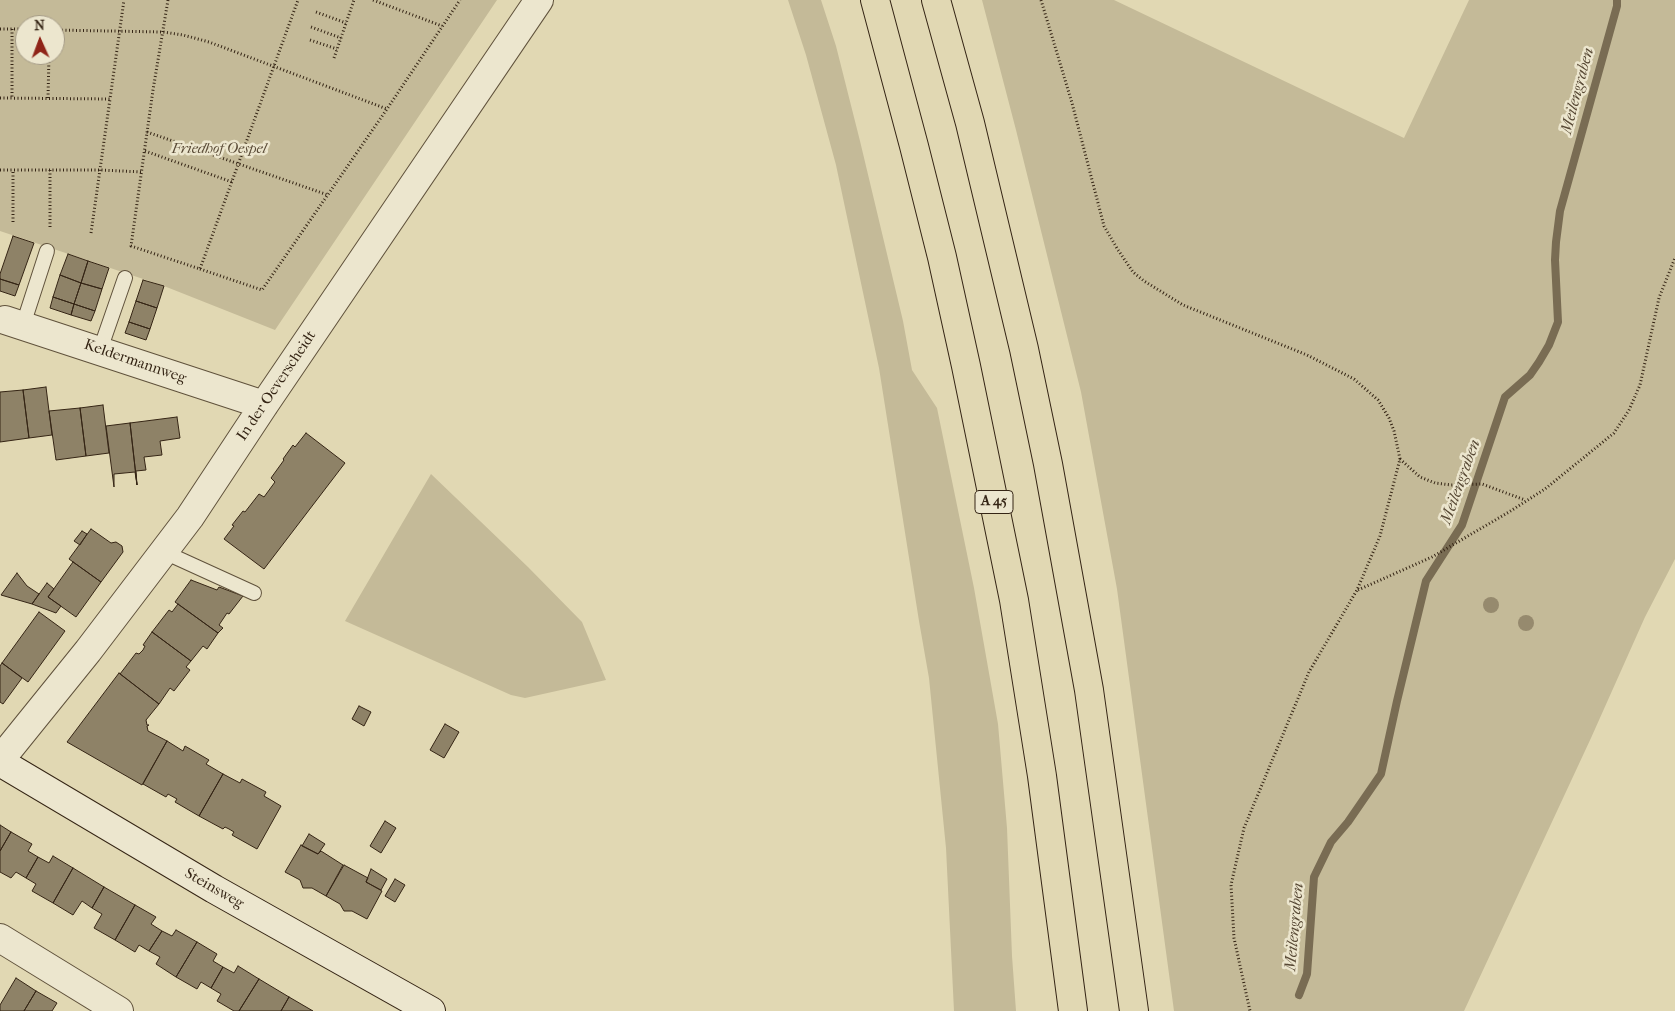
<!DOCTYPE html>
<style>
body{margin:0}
#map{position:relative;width:1675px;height:1011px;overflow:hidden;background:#e1d8b3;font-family:"IM FELL French Canon",serif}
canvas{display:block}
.north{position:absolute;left:15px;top:15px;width:50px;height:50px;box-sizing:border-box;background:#ece6ce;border:1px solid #a39984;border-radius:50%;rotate:358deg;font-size:14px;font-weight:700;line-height:20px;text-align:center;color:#352515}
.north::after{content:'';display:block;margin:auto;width:18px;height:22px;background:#8f2418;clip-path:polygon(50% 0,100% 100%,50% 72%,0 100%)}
</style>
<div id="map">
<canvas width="1675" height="1011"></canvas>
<div class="north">N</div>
</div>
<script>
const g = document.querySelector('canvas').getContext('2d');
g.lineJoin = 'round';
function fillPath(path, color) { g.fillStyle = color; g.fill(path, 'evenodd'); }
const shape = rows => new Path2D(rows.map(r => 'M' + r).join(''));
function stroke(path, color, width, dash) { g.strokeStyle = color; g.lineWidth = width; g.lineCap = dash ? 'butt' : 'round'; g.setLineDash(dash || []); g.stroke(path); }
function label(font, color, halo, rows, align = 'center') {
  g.font = font + ' "IM FELL French Canon",serif'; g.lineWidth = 5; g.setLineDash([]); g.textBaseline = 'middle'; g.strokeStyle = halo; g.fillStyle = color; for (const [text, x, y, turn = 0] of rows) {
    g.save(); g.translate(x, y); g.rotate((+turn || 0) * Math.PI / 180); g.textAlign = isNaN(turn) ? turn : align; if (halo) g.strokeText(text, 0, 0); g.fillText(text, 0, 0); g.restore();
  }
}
fillPath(shape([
 [0,0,497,0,275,330,164,286,0,231],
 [25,25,55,25,55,55,25,55],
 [788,0,821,0,836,46,860,141,903,321,912,370,937,408,974,588,998,724,1007,828,1012,956,1016,1011,954,1011,946,848,929,678,919,621,879,368,836,165,806,55],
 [982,0,1114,0,1404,138,1469,0,1675,0,1675,559,1645,617,1591,738,1464,1011,1174,1011,1117,589,1081,392,1016,130],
 [431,474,528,567,582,622,606,680,525,698,511,695,345,621]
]), '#c4ba98');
stroke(shape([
 [1299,995,1307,974,1314,877,1331,842,1348,822,1381,774,1397,701,1426,581,1462,525,1505,397,1530,375,1539,362,1549,345,1558,322,1555,260,1556,242,1560,211,1617,6,1617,0]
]), '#796c53', 8);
const building = shape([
 [13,236,34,243,19,285,0,279,0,274,13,236],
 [68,254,88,261,81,283,60,275,68,254],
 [88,261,109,268,102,289,81,283,88,261],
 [60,275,81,283,74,304,53,297,60,275],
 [0,279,19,285,15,296,0,291,0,279],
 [143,280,164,286,157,308,136,301,143,280],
 [81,283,102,289,95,311,74,304,81,283],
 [53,297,74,304,71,315,50,308,53,297],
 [136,301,157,308,150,329,129,322,136,301],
 [74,304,95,311,91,321,71,315,74,304],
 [129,322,150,329,146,340,125,333,129,322],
 [46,387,52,435,29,438,23,390,46,387],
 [23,390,29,438,0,442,0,392,23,390],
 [103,405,109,453,86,456,80,408,103,405],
 [80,408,86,456,56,460,49,411,80,408],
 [177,417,180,438,160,441,162,455,144,457,146,470,136,471,137,485,130,423,177,417],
 [130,423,137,485,135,472,114,474,114,487,106,426,130,423],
 [306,433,345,463,264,569,224,539,234,526,232,525,243,511,245,512,259,494,264,497,275,482,271,478,284,460,283,459,293,445,295,447,306,433],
 [91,529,111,543,116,542,122,546,123,552,101,582,69,559,91,529],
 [82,531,87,534,80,545,74,541,82,531],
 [73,562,101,582,76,617,48,597,73,562],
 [17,573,27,586,39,594,32,604,1,595,17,573],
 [191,580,217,590,219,587,243,596,229,614,227,613,219,625,223,628,218,633,175,602,191,580],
 [47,583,54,589,48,597,61,606,56,613,32,604,47,583],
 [178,604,218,633,207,649,203,646,191,661,152,632,169,610,172,612,178,604],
 [39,612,65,631,28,682,2,663,39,612],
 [152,632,191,661,186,667,190,670,174,691,170,688,159,704,120,674,136,653,139,654,143,650,145,646,143,645,152,632],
 [2,663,22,678,3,704,0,702,0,666,2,663],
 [119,673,159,704,146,720,147,725,149,725,147,726,148,731,167,741,142,785,67,742,119,673],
 [359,706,371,712,364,726,352,719,359,706],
 [445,724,459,732,444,758,430,750,445,724],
 [167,741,183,751,185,746,209,760,206,764,223,774,199,816,175,802,177,799,168,794,166,797,143,784,167,741],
 [223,774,240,783,242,779,266,792,264,796,281,806,257,849,232,835,234,832,229,829,225,827,223,829,199,816,223,774],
 [385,821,396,828,381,853,370,846,385,821],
 [0,825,11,832,0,851,0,825],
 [11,832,32,844,28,851,38,857,26,878,16,872,11,878,0,872,0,851,11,832],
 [309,834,325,844,318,854,302,846,309,834],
 [301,845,318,854,321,851,343,865,326,896,312,888,303,888,300,880,285,872,301,845],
 [53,856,73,868,53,903,32,891,36,884,26,878,38,857,49,863,53,856],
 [344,865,368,878,366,882,382,891,367,919,352,911,344,911,340,904,326,896,344,865],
 [73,868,104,887,92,908,82,901,73,915,53,903,73,868],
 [371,869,387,879,381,890,366,882,371,869],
 [395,879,405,885,395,902,385,896,395,879],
 [104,887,135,905,115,940,94,928,102,914,92,908,104,887],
 [135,905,156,917,151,924,162,931,149,951,139,945,135,952,115,940,135,905],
 [176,930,197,942,176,977,156,964,160,957,149,951,162,931,172,936,176,930],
 [197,942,217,954,213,961,223,967,211,988,201,982,197,989,176,977,197,942],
 [238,966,259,979,239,1011,234,1011,217,1001,221,994,211,988,223,967,234,973,238,966],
 [16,978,36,991,24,1011,0,1011,0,1005,16,978],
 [259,979,289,997,281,1011,239,1011,259,979],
 [36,991,57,1003,52,1011,24,1011,36,991],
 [289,997,313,1011,281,1011,289,997]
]);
fillPath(building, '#8e8267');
stroke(building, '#352515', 1);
const lane = shape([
 [23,325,47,251],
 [100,350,125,278],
 [164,552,254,593]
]);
const street = shape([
 [5,320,264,405],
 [0,760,88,651,190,517,264,405,539,0],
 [0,938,119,1011]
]);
const secondary = shape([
 [0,762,214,889,431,1011]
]);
const highway = shape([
 [875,0,914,146,942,257,966,366,1014,600,1042,776,1073,1011],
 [936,0,970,123,1024,349,1048,464,1089,690,1134,1011]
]);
stroke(lane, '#60523c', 16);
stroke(street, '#60523c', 30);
stroke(secondary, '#352515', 30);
stroke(highway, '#352515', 30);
stroke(shape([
 [168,0,153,90,131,246,200,269,298,0],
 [373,0,442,26],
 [1041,0,1072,103,1104,226,1118,250,1133,272,1144,281,1183,305,1307,355,1354,379,1378,400,1389,418,1394,431,1400,459,1380,536,1357,590,1309,672,1244,828,1231,885,1234,938,1250,1011],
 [316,12,346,23],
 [311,27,341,38],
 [0,29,25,29],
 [12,29,12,98],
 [55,30,163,32,183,35,209,42,387,109],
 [310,40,337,49],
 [334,58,354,0],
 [0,98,110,99,124,0],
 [48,98,49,55],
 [147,132,328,195],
 [145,151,232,182],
 [0,170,100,170,142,172],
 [50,170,50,227],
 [13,222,13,170],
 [91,233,110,99],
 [200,269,262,290,387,109,460,0],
 [1400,459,1420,477,1435,483,1451,485,1482,484,1525,500],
 [1358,590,1432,557,1509,512,1545,489,1614,433,1629,410,1640,385,1659,298,1675,258]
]), '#352515', 3, [1, 2.5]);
stroke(lane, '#ece6ce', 14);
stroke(street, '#ece6ce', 28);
stroke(secondary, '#ece6ce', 28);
stroke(highway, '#e1d8b3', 28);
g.fillStyle = '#968a6e';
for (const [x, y] of [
 [1491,605],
 [1526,623]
]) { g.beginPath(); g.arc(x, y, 8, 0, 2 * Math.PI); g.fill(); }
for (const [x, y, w] of [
 [994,502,38]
]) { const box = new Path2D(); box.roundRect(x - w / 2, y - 11.5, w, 23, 4); g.fillStyle = '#ece6ce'; g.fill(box); stroke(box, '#352515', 1); }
label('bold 14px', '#352515', null, [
 ["A 45",994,502]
]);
label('italic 15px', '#594a36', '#ece6ce', [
 ["Friedhof Oespel",219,149]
]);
label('15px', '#352515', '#ece6ce', [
 ["Keldermannweg",135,362,19],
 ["In der Oeverscheidt",277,386,-56],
 ["Steinsweg",214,889,30]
]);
label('italic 16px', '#574834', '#ece6ce', [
 ["Meilengraben",1578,91,-75],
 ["Meilengraben",1461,482,-70],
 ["Meilengraben",1295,927,-85]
]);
</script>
